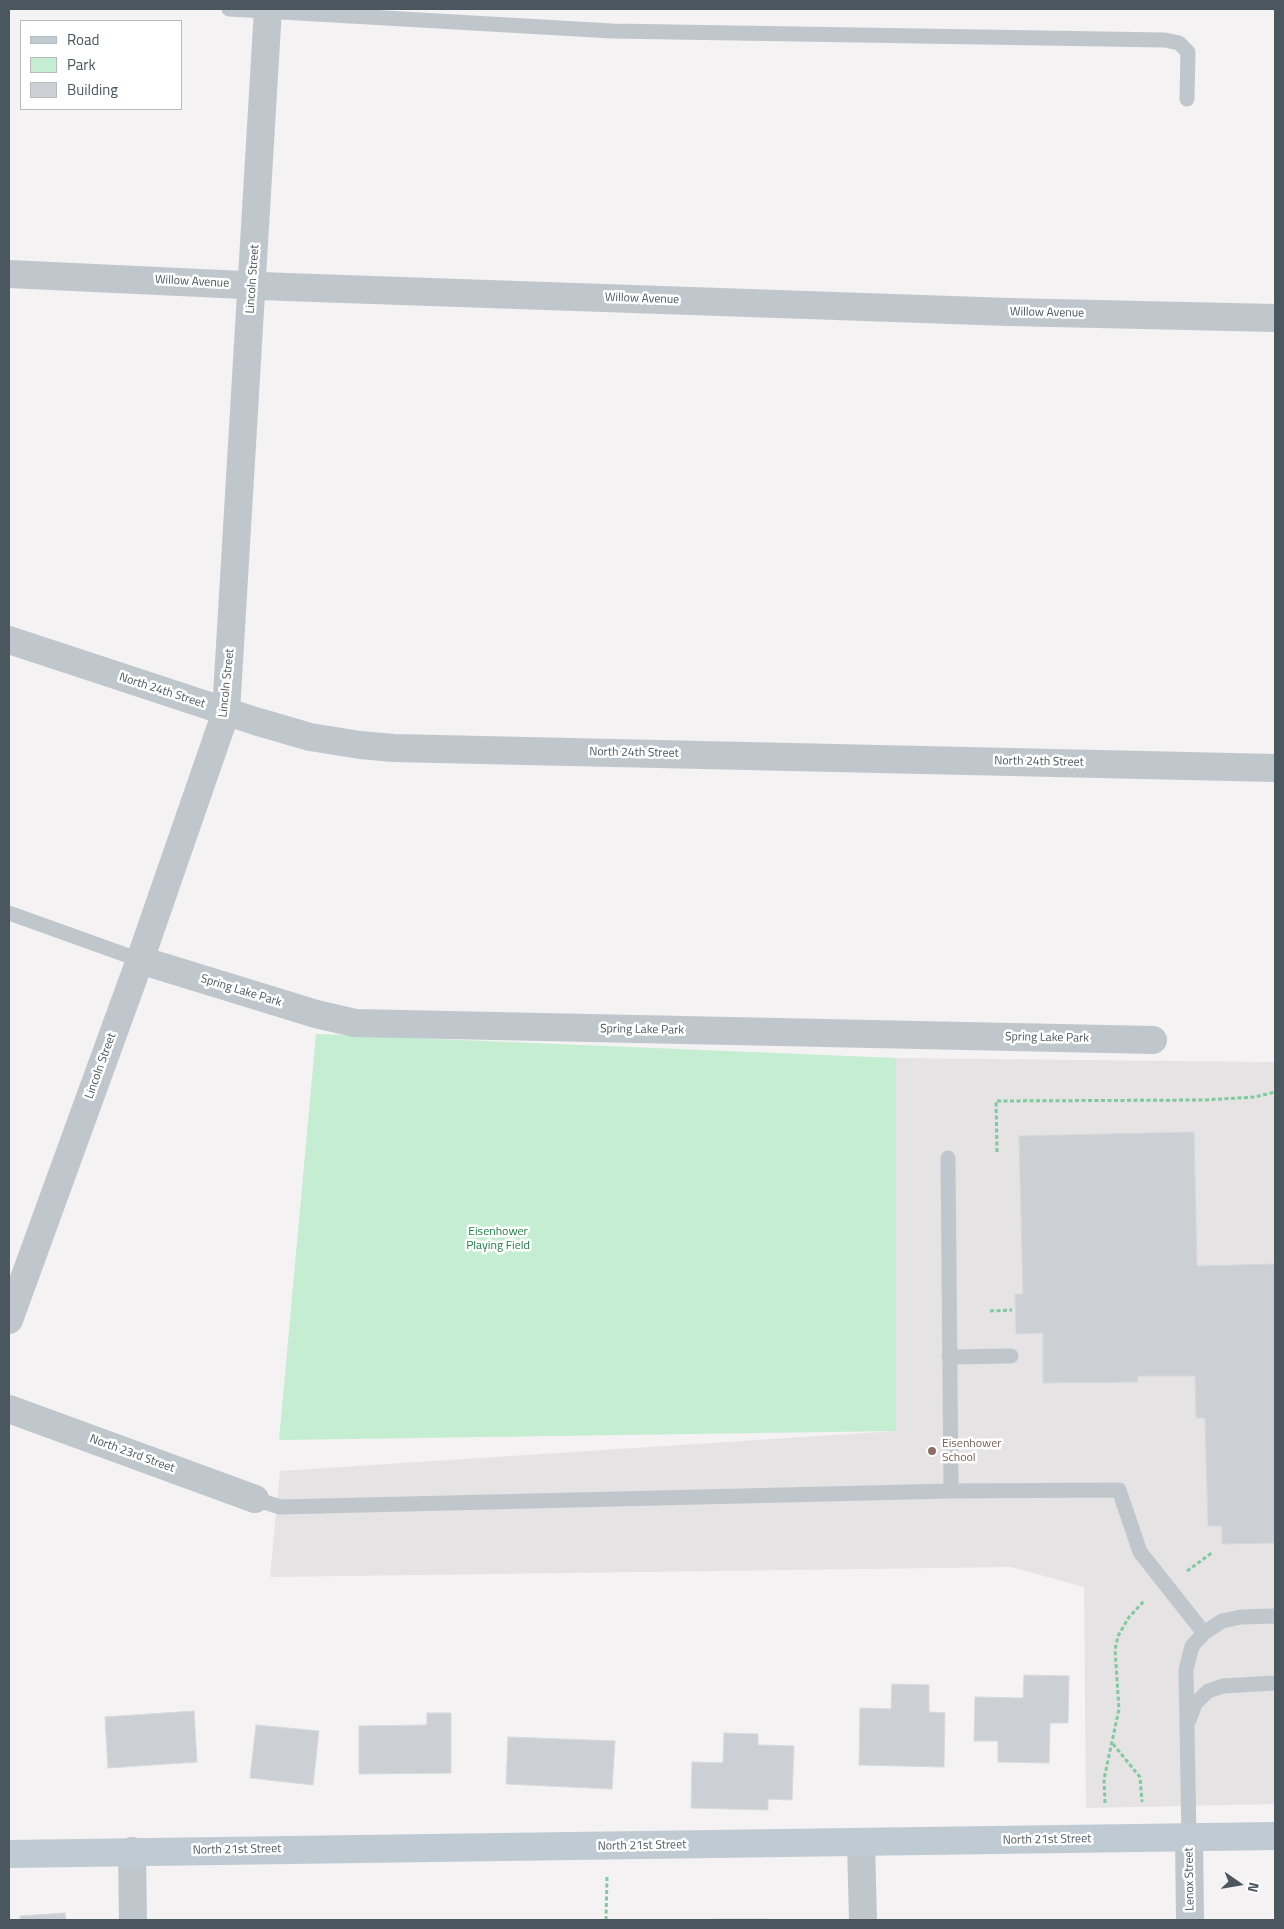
<!DOCTYPE html>
<style>
body{margin:0}
#map{position:relative;width:1284px;height:1929px;overflow:hidden;background:#f4f2f2;font-family:"Titillium Web",sans-serif}
canvas{display:block}
.frame{position:absolute;inset:0;border:10px solid #4b575e;pointer-events:none}
.legend{position:absolute;left:20px;top:20px;width:162px;height:90px;box-sizing:border-box;background:#fff;border:1px solid #b7bcbf;margin:0;padding:6px 9px;list-style:none;font-size:15px;color:#4b575e}
.legend li{display:flex;align-items:center;gap:10px;height:25px}
.legend b{width:25px;border:1px solid #b7bcbf}
.north{position:absolute;left:1214px;top:1859px;width:50px;height:50px;-webkit-text-stroke:4px #fff;paint-order:stroke;rotate:103deg;font-size:14px;font-weight:700;line-height:20px;text-align:center;color:#4b575e}
.north::after{content:'';display:block;margin:auto;width:18px;height:22px;background:#4b575e;clip-path:polygon(50% 0,100% 100%,50% 72%,0 100%)}
</style>
<div id="map">
<canvas width="1284" height="1929"></canvas>
<div class="frame"></div>
<ul class="legend">
<li><b style="height:6px;background:#bfcad2"></b>Road</li>
<li><b style="height:14px;background:#c5edd1"></b>Park</li>
<li><b style="height:14px;background:#ccd0d4"></b>Building</li>
</ul>
<div class="north">N</div>
</div>
<script>
const g = document.querySelector('canvas').getContext('2d');
g.lineJoin = 'round';
function fillPath(path, color) { g.fillStyle = color; g.fill(path, 'evenodd'); }
const shape = rows => new Path2D(rows.map(r => 'M' + r).join(''));
function stroke(path, color, width, dash) { g.strokeStyle = color; g.lineWidth = width; g.lineCap = dash ? 'butt' : 'round'; g.setLineDash(dash || []); g.stroke(path); }
function label(font, color, halo, rows, align = 'center') {
  g.font = font + ' "Titillium Web",sans-serif'; g.lineWidth = 5; g.setLineDash([]); g.textBaseline = 'middle'; g.strokeStyle = halo; g.fillStyle = color; for (const [text, x, y, turn = 0] of rows) {
    g.save(); g.translate(x, y); g.rotate((+turn || 0) * Math.PI / 180); g.textAlign = isNaN(turn) ? turn : align; if (halo) g.strokeText(text, 0, 0); g.fillText(text, 0, 0); g.restore();
  }
}
fillPath(shape([
 [896,1058,1275,1062,1275,1804,1086,1808,1084,1587,1011,1567,270,1577,280,1471,896,1431]
]), '#e5e3e3');
fillPath(shape([
 [316,1034,896,1058,896,1431,279,1440]
]), '#c5edd1');
const building = shape([
 [1194,1132,1197,1266,1275,1264,1275,1543,1222,1544,1222,1526,1208,1526,1205,1418,1196,1418,1195,1376,1138,1376,1138,1382,1043,1383,1043,1333,1016,1334,1015,1294,1023,1294,1019,1136,1194,1132],
 [1024,1675,1069,1676,1068,1723,1050,1723,1049,1763,998,1762,998,1741,974,1741,975,1697,1023,1698,1024,1675],
 [892,1684,929,1685,929,1712,945,1713,944,1767,859,1765,860,1708,891,1709,892,1684],
 [194,1711,197,1762,108,1768,105,1717,194,1711],
 [427,1713,451,1713,451,1773,359,1774,359,1726,427,1725,427,1713],
 [256,1725,319,1731,313,1785,250,1778,256,1725],
 [724,1733,758,1734,758,1745,794,1746,792,1800,768,1799,768,1810,691,1808,692,1762,723,1763,724,1733],
 [508,1737,615,1741,612,1789,506,1784,508,1737],
 [65,1913,66,1920,20,1920,20,1916,65,1913],
 [714,1919,767,1919,767,1920,714,1920,714,1919]
]);
fillPath(building, '#ccd0d4');
stroke(building, '#d6d9dd', 1);
stroke(shape([
 [997,1152,996,1101,1203,1100,1255,1097,1275,1092],
 [990,1311,1012,1310],
 [1187,1571,1213,1552],
 [1113,1744,1140,1777,1142,1802],
 [1105,1803,1104,1779,1119,1709,1115,1650,1118,1636,1129,1617,1145,1600],
 [606,1920,607,1877]
]), '#7fca9f', 3, [4, 2.5]);
stroke(shape([
 [229,9,612,31,1165,40,1179,43,1188,52,1187,99],
 [9,913,140,960],
 [948,1158,951,1491],
 [949,1357,1011,1356],
 [255,1499,280,1507,951,1491,1119,1490,1140,1552,1204,1633],
 [1189,1720,1195,1704,1208,1691,1223,1686,1275,1683],
 [1189,1837,1186,1670,1192,1646,1204,1633,1222,1621,1241,1617,1275,1616]
]), '#bfc7cd', 15);
stroke(shape([
 [9,274,286,287,1009,312,1275,318],
 [9,640,255,721,310,737,360,745,394,748,1275,768],
 [140,960,316,1014,355,1023,1153,1040],
 [9,1320,140,960,226,712,268,9],
 [9,1409,255,1499],
 [1189,1837,1190,1920],
 [861,1843,863,1920],
 [132,1851,133,1920]
]), '#bfc7cd', 28);
stroke(shape([
 [9,1854,1275,1836]
]), '#bfcad2', 28);
for (const [x, y, r, color] of [
 [932,1451,5,"#8d6e63"]
]) { const dot = new Path2D(); dot.arc(x, y, r, 0, 2 * Math.PI); g.fillStyle = color; g.fill(dot); stroke(dot, '#fff', 2); }
label('12px', '#4b575e', '#fff', [
 ["Lincoln Street",253,279,-86],
 ["Willow Avenue",192,282,3],
 ["Willow Avenue",642,299,2],
 ["Willow Avenue",1047,313,1],
 ["Lincoln Street",227,683,-84],
 ["North 24th Street",162,691,18],
 ["North 24th Street",634,753,1],
 ["North 24th Street",1039,762,1],
 ["Spring Lake Park",241,991,17],
 ["Spring Lake Park",642,1030,1],
 ["Spring Lake Park",1047,1038,1],
 ["Lincoln Street",101,1066,-70],
 ["North 23rd Street",132,1454,20],
 ["North 21st Street",1047,1840,-1],
 ["North 21st Street",642,1846,-1],
 ["North 21st Street",237,1850,-1],
 ["Lenox Street",1190,1879,-91]
]);
label('12px', '#1e7d46', '#fff', [
 ["Eisenhower",498,1232],
 ["Playing Field",498,1246]
]);
label('12px', '#785e54', '#fff', [
 ["Eisenhower",942,1444],
 ["School",942,1458]
], 'left');
</script>
